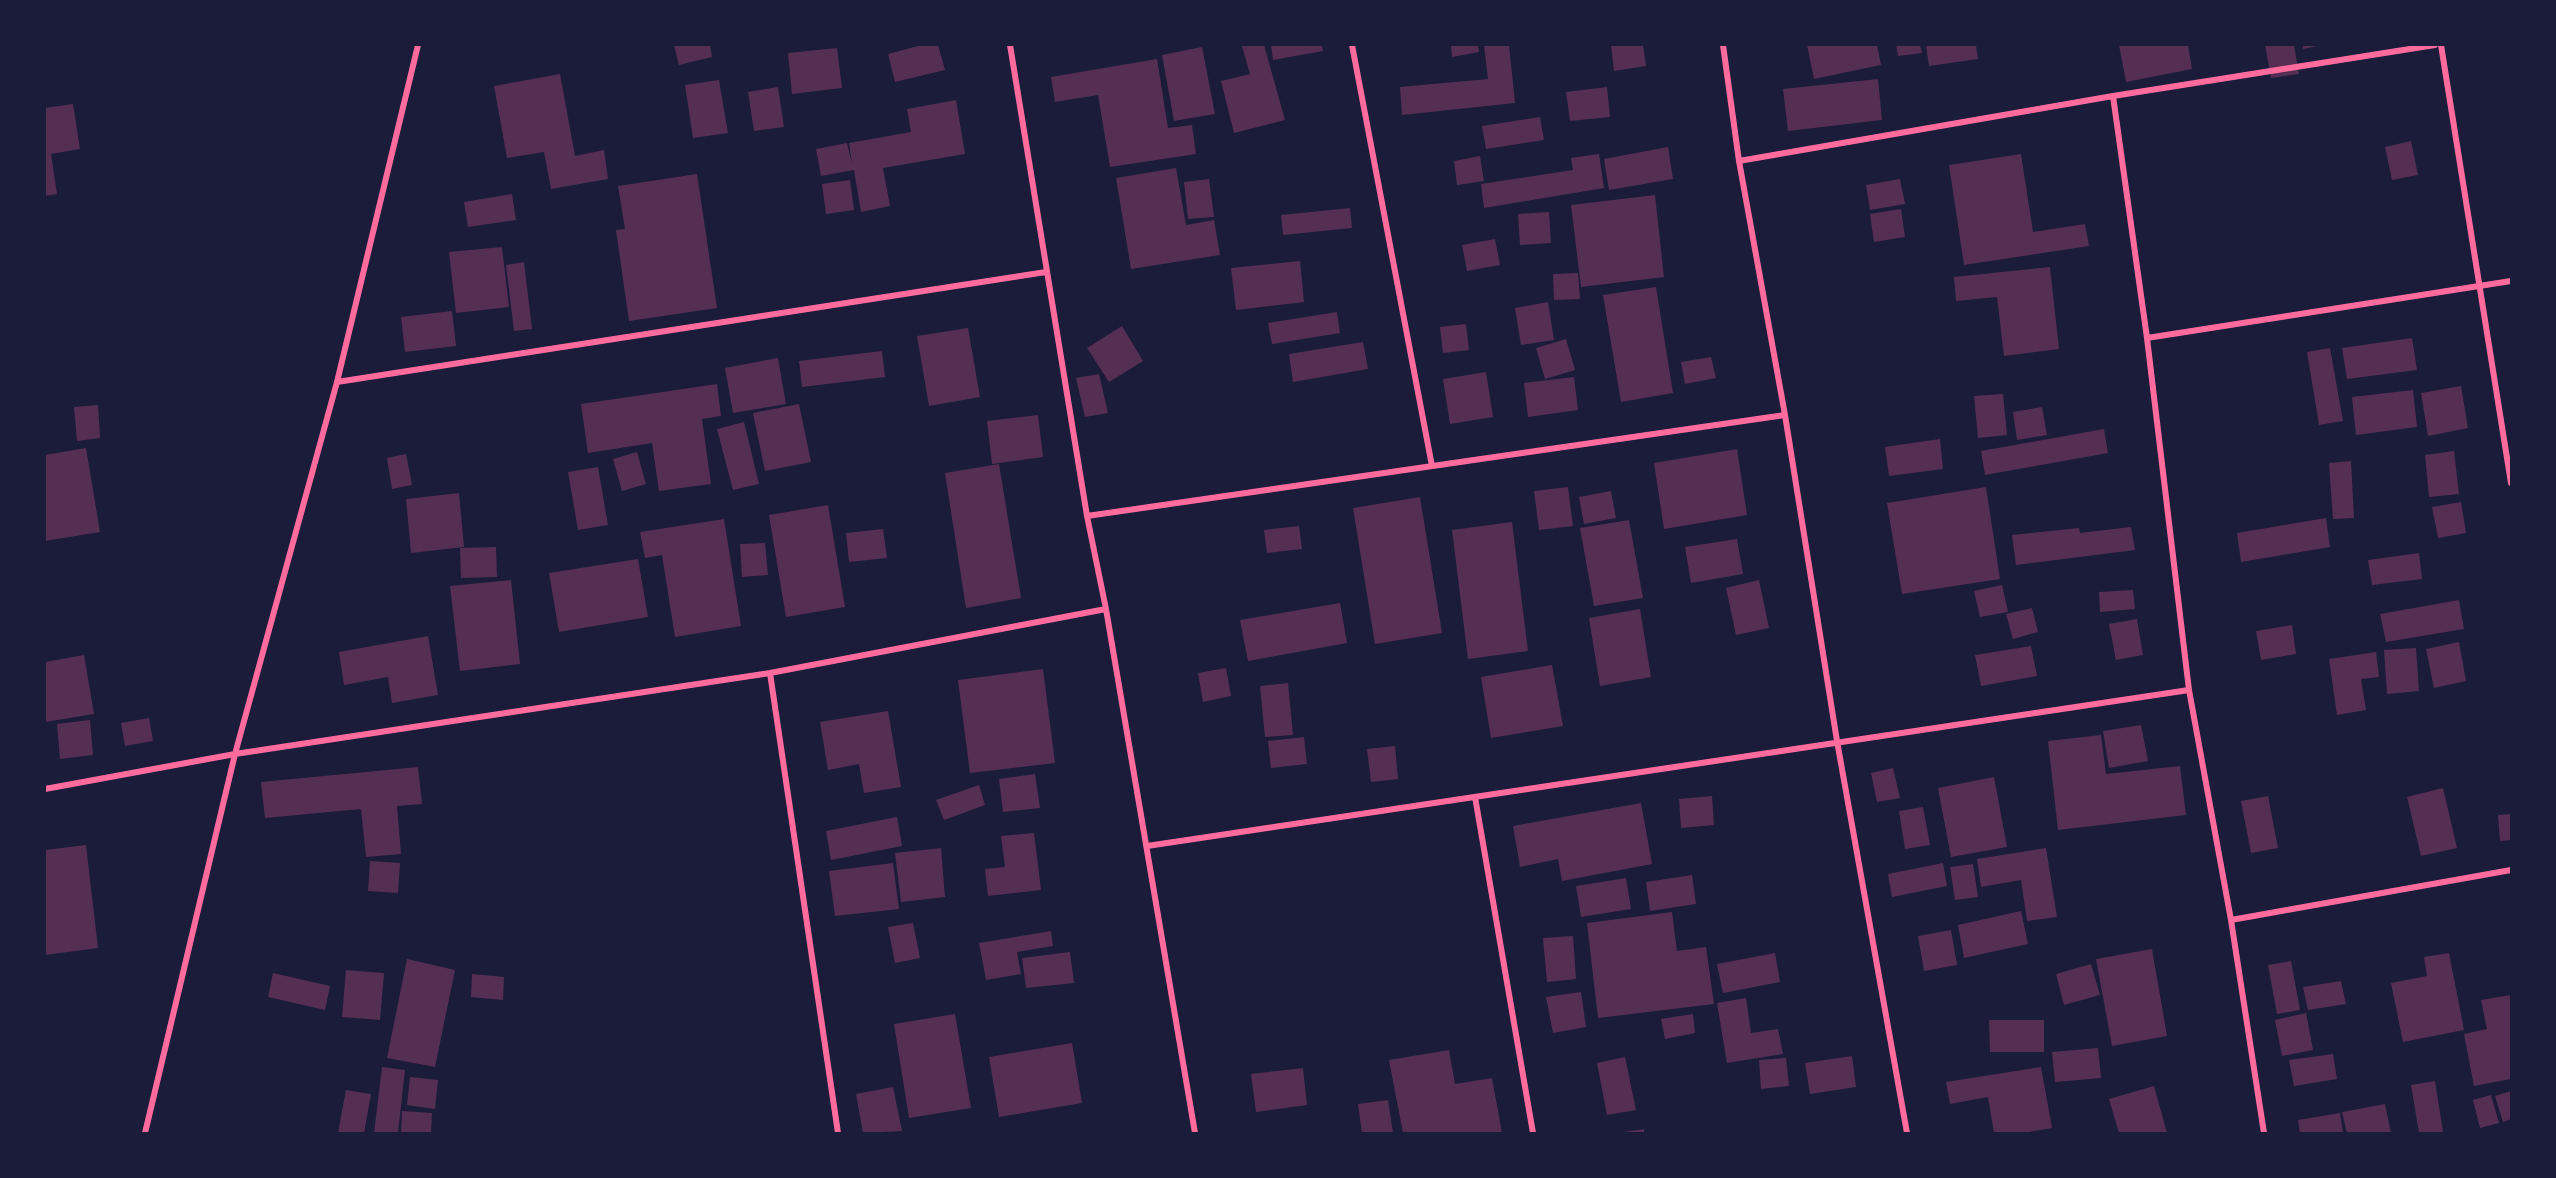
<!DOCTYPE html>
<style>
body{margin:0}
#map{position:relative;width:2556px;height:1178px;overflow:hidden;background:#1b1b3a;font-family:Merriweather,serif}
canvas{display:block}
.frame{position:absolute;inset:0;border:46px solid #1b1b3a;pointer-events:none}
</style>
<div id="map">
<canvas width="2556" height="1178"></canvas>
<div class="frame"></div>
</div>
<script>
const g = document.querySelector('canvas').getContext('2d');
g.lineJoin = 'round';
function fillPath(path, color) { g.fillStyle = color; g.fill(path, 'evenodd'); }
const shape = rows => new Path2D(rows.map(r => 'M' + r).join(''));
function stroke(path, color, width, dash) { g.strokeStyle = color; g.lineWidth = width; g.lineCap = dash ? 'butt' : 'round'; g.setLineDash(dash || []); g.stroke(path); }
fillPath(shape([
 [674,45,710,45,712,57,679,65],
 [922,45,938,45,945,70,895,82,888,54],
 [1245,45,1264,45,1285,120,1234,133,1221,81,1250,74,1242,46],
 [1271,45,1322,45,1323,51,1273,60],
 [1451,45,1478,45,1479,52,1452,57],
 [1484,45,1509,45,1515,103,1402,115,1400,87,1488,79],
 [1611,45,1643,45,1646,66,1614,71],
 [1807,45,1877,45,1881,65,1814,79],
 [1896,45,1920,45,1922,53,1898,56],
 [1926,45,1976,45,1978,59,1929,66],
 [2119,45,2188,45,2192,69,2126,82],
 [2265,45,2294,45,2299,74,2271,78],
 [2303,45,2317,45,2317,46,2303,49],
 [1202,47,1215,114,1174,121,1162,55],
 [837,48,842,88,792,94,788,53],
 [1157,59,1168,128,1192,125,1196,154,1110,167,1098,95,1055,102,1051,77],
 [560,74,575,156,604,150,608,179,551,189,544,152,507,158,494,86],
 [1878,79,1882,120,1788,131,1783,89],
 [719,80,728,133,693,138,685,85],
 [778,87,784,127,754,131,748,92],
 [1607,87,1610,117,1570,121,1566,92],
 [956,100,965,154,883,168,890,206,861,212,854,170,821,176,816,149,847,143,852,164,849,143,911,132,907,109],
 [73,104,80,149,51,154,57,194,45,196,45,108],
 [1540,117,1544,140,1486,149,1482,126],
 [2411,141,2418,175,2392,180,2385,147],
 [1668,147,1673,179,1609,190,1604,159],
 [1599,154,1604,188,1484,208,1481,184,1573,170,1571,158],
 [2021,154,2033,232,2085,224,2089,246,1964,265,1949,165],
 [1480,156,1484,181,1457,185,1454,161],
 [1176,168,1186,225,1214,220,1220,255,1131,269,1116,178],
 [697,174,717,308,629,321,616,230,625,229,618,186],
 [1209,179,1214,217,1188,219,1184,182],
 [1900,179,1905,204,1870,210,1866,185],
 [850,180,854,210,826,214,822,184],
 [512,194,516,220,468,227,464,202],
 [1655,195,1664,277,1581,287,1571,205],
 [1350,208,1352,228,1283,235,1281,215],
 [1901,209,1905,237,1874,242,1870,214],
 [1549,212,1551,243,1520,245,1518,214],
 [1495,239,1500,265,1467,271,1462,245],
 [502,247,509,307,456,313,449,252],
 [1300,261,1304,302,1236,310,1231,268],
 [524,262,532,329,514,331,506,265],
 [2050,267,2059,349,2004,356,1997,297,1956,301,1954,277],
 [1578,273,1580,299,1554,300,1553,274],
 [1656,287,1673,393,1621,402,1603,295],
 [1548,302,1554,340,1521,345,1515,308],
 [452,311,456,346,405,352,401,317],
 [1337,312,1340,333,1272,344,1268,323],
 [1466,324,1469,350,1443,353,1440,327],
 [1122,326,1143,361,1109,382,1087,348],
 [968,328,980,397,929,406,917,336],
 [2412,338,2417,370,2347,379,2342,348],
 [1566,339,1575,370,1545,379,1536,348],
 [1363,342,1368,369,1293,382,1289,354],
 [2330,348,2343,421,2319,425,2307,352],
 [882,351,885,377,802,387,799,361],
 [1711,357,1716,378,1685,384,1681,362],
 [778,358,786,404,733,413,725,368],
 [1486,372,1493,417,1450,424,1443,379],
 [1099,374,1108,413,1085,417,1076,378],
 [1574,377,1578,410,1528,417,1524,383],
 [717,384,721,416,702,419,711,484,659,491,652,443,588,453,581,404],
 [2461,386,2468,428,2428,436,2421,393],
 [2413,390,2417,427,2356,435,2352,397],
 [2003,394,2007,435,1978,438,1974,396],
 [799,404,811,462,765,471,753,413],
 [98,405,100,438,77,441,74,407],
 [2042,407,2047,435,2017,440,2013,412],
 [1038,415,1043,457,992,464,987,421],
 [744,422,759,484,733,490,717,429],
 [2104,429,2108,453,1985,475,1981,451],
 [1940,439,1943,469,1889,476,1885,447],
 [86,448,100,532,45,541,45,455],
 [1737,449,1747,515,1664,529,1654,463],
 [2454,451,2459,494,2429,497,2425,455],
 [637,452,646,484,622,491,613,459],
 [406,454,412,485,392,489,387,458],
 [2351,461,2354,518,2333,519,2329,463],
 [999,464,1021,598,966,608,945,473],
 [598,467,608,525,578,530,568,472],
 [1568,487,1573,526,1539,530,1534,491],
 [1986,487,2000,579,1902,594,1887,503],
 [1611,491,1616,518,1584,524,1579,497],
 [459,493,464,547,411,553,406,499],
 [1420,497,1442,633,1375,644,1353,508],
 [2461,502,2466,533,2438,538,2432,507],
 [828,505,845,607,786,617,769,515],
 [2326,518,2330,547,2241,562,2237,533],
 [724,519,741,626,675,637,662,555,645,558,640,532],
 [1629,520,1643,598,1594,606,1580,528],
 [1512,522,1528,651,1468,659,1452,530],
 [1299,526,1302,549,1267,553,1264,530],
 [2131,527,2135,550,2016,565,2012,535,2079,528,2080,533],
 [883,529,887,558,849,562,846,533],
 [1737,539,1743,574,1691,583,1685,547],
 [765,543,768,575,742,577,740,544],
 [496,547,497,577,461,578,460,548],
 [2419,553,2422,579,2372,585,2368,560],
 [638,559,648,617,559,632,549,573],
 [511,580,520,664,460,671,450,586],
 [1759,580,1769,628,1736,635,1726,588],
 [2002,585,2008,612,1980,617,1974,591],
 [2133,590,2135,609,2100,612,2099,592],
 [2459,600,2464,629,2386,642,2380,614],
 [1340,603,1347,643,1248,661,1240,620],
 [2032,608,2038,632,2013,639,2006,614],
 [1640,609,1651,677,1600,686,1589,618],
 [2137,619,2143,655,2116,660,2109,624],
 [2292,625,2296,654,2261,660,2256,631],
 [428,636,438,695,392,703,388,677,344,685,339,652],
 [2459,642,2466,681,2434,688,2426,649],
 [2031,646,2037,676,1981,686,1975,655],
 [2416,648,2419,691,2387,694,2384,650],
 [2376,652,2379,677,2361,679,2366,710,2337,715,2329,659],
 [84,655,94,714,45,722,45,662],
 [1552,665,1563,726,1491,738,1481,677],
 [1226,668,1231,696,1203,702,1198,673],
 [1043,669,1055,763,970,773,958,680],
 [1288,683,1293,735,1265,737,1260,686],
 [888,711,901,787,864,793,859,764,828,770,820,722],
 [149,718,153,741,125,746,121,723],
 [90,720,93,755,60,759,57,724],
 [2141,725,2148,761,2109,768,2103,731],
 [2101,735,2106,774,2180,766,2186,815,2058,830,2048,741],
 [1304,737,1307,764,1271,768,1268,741],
 [1395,746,1398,779,1371,782,1367,749],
 [418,767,422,804,397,806,401,854,366,857,361,809,265,818,261,782],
 [1893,768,1900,798,1877,802,1871,773],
 [1035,774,1040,808,1003,812,999,779],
 [1994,777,2007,847,1951,857,1938,788],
 [979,785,985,805,944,820,936,800],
 [2443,788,2457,848,2421,856,2407,797],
 [1712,796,1714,825,1681,828,1679,799],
 [2268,796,2278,848,2251,853,2241,801],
 [1641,803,1652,864,1562,881,1558,859,1520,867,1513,826],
 [1923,807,1930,845,1905,849,1899,811],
 [2511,814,2511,840,2500,841,2498,815],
 [897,817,902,846,831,860,826,831],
 [1034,833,1041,890,988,896,985,869,1005,867,1001,836],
 [86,845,98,948,45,955,45,850],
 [941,848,945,897,901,902,895,853],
 [2046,848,2057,917,2027,921,2021,880,1981,887,1977,859],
 [370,861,400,863,398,893,368,891],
 [893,863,899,909,835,916,829,871],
 [1943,863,1947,886,1892,897,1888,874],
 [1973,864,1978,897,1955,900,1950,867],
 [1692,875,1696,904,1650,911,1646,882],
 [1626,878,1631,909,1581,917,1576,886],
 [2021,911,2028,944,1964,958,1958,925],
 [1672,912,1677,951,1706,947,1714,1004,1598,1018,1587,923],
 [913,923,920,958,895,963,888,927],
 [1951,930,1957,965,1924,971,1918,936],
 [1051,931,1053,946,1017,952,1021,974,986,980,979,943],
 [1573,936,1576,979,1547,982,1543,938],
 [2152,949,2167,1036,2112,1046,2096,959],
 [1070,952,1074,983,1026,988,1022,958],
 [1775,953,1780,982,1723,993,1717,964],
 [2449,953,2464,1030,2403,1042,2391,983,2427,976,2424,957],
 [407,959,455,970,435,1067,387,1058],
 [2291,961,2300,1010,2277,1014,2268,965],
 [2091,964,2100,995,2064,1005,2056,974],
 [346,970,384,973,380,1020,342,1017],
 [273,973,330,986,325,1010,268,997],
 [472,974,504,977,503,1000,471,997],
 [2341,981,2346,1004,2308,1010,2303,987],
 [1581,992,1586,1027,1553,1033,1546,997],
 [2511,995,2511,1079,2474,1086,2464,1034,2487,1029,2481,1000],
 [1746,998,1751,1033,1778,1029,1783,1054,1727,1063,1717,1003],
 [2306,1013,2313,1050,2282,1056,2275,1020],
 [955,1014,971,1108,909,1118,894,1024],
 [1693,1014,1695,1033,1665,1039,1661,1019],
 [1989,1020,2044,1020,2044,1052,1990,1052],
 [1072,1043,1082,1103,999,1117,989,1057],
 [2098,1048,2101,1078,2055,1082,2052,1052],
 [1449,1050,1455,1084,1492,1078,1502,1133,1403,1133,1389,1060],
 [2333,1054,2337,1079,2294,1086,2289,1060],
 [1852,1056,1856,1087,1810,1094,1805,1063],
 [1625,1057,1636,1110,1607,1115,1597,1063],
 [1786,1058,1789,1086,1761,1089,1759,1060],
 [382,1067,405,1070,398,1133,374,1133],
 [2041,1067,2052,1128,2023,1133,1994,1133,1988,1097,1950,1104,1946,1082],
 [1303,1068,1307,1105,1256,1112,1251,1074],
 [410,1077,438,1080,435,1109,407,1105],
 [2435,1081,2443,1132,2419,1133,2411,1085],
 [2154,1086,2167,1133,2119,1133,2109,1099],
 [893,1087,902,1131,863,1133,856,1094],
 [346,1090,371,1094,364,1133,338,1133],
 [2511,1091,2511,1119,2503,1122,2495,1096],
 [2491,1095,2499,1123,2480,1128,2473,1100],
 [1388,1100,1393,1133,1362,1133,1358,1104],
 [2385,1104,2391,1133,2347,1133,2342,1112],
 [402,1111,432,1113,431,1133,401,1133],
 [2340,1113,2343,1133,2300,1133,2298,1120],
 [1644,1129,1644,1133,1623,1133,1623,1132]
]), '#542f53');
stroke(shape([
 [1010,45,1087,516,1106,609,1195,1133],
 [1352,45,1432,466],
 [1723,45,1739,161,1785,415,1837,741,1907,1133],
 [2441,45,2511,483],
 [2113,96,2147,338,2189,690,2231,920,2264,1133],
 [1739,161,2113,96,2435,45],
 [2147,338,2511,281],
 [337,382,1046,272],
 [1087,516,1785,415],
 [770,673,838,1133],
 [45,789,235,754,770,673,1106,609],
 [1475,797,1533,1133],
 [1147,846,2189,690],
 [2231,920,2511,870],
 [145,1133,235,754,337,382,418,45]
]), '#ff6b9d', 6);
</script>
